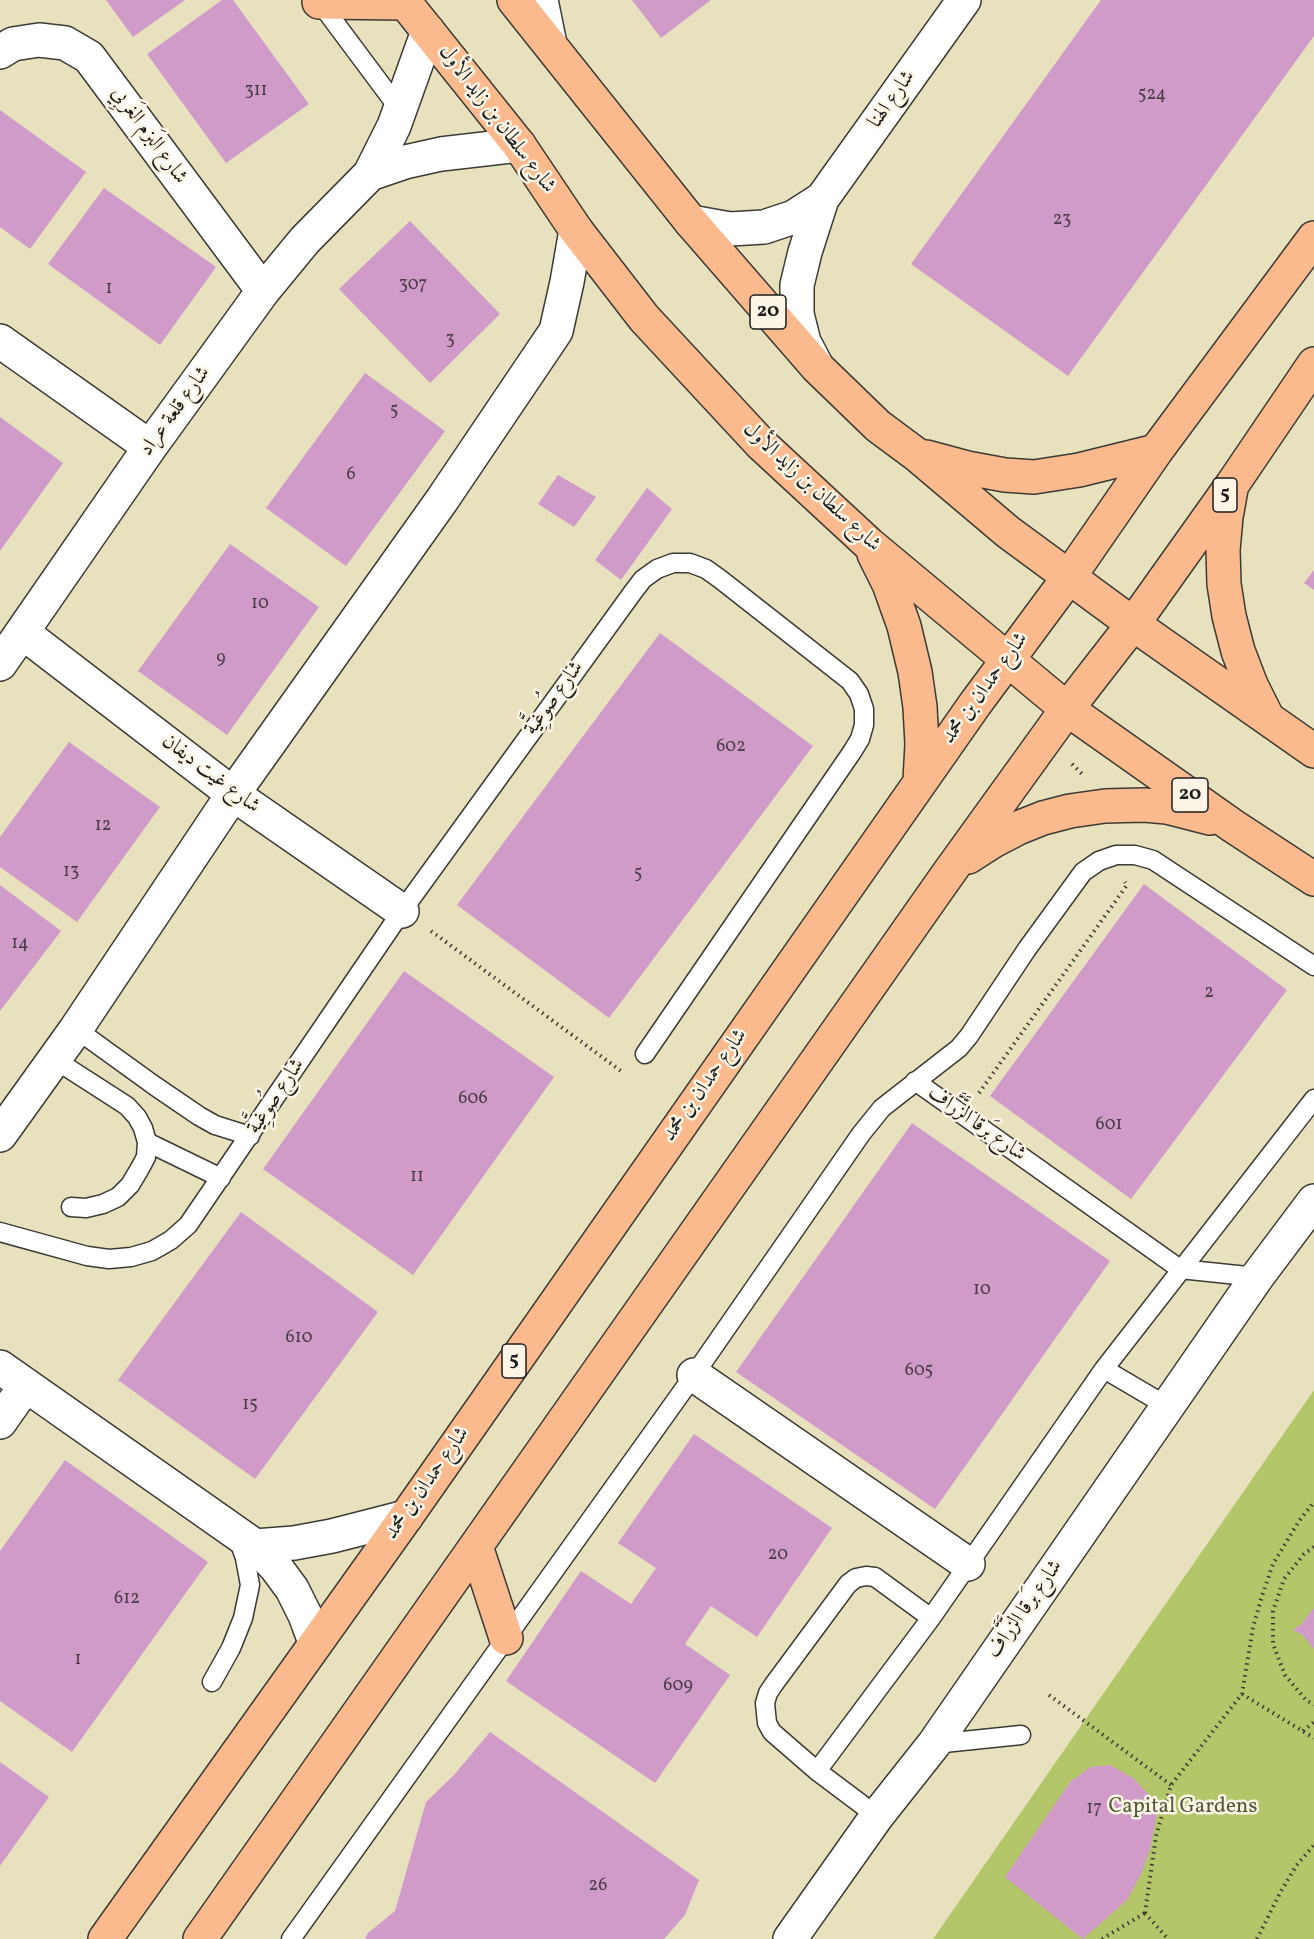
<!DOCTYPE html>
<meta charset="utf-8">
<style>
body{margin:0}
canvas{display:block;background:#e8e1be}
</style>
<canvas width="1314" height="1939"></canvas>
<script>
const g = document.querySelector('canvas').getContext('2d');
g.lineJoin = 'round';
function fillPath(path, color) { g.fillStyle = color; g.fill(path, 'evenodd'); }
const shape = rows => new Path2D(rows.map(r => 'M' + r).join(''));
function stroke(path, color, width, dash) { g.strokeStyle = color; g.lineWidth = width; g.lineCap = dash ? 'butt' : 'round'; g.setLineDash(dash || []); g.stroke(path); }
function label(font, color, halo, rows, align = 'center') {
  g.font = font + ' Vollkorn,Amiri,serif'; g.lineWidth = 5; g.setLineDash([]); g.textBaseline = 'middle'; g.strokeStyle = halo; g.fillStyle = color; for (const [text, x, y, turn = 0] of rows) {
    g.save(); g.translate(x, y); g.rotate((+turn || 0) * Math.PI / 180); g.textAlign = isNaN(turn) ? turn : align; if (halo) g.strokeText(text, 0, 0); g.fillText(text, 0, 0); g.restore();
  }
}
fillPath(shape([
 [1314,1390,1314,1939,933,1939]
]), '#b4c66a');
fillPath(shape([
 [106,0,185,0,133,37],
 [222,0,233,0,309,104,226,163,147,54],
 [632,0,711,0,661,38],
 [1101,0,1314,0,1314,36,1068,376,911,264],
 [0,110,86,172,30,249,0,227],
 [104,188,216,267,160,345,48,264],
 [410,221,500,314,430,383,339,289],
 [365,373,445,431,346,566,266,508],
 [0,417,63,463,0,551],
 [558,475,596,497,574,527,538,504],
 [647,488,672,509,621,580,595,560],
 [230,544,319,607,227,735,138,671],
 [1314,570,1314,590,1304,583],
 [660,633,813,746,609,1018,457,905],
 [69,742,160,807,77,922,0,867,0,837],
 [1144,884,1287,990,1131,1199,990,1096],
 [0,885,61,931,0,1011],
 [404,971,554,1077,413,1275,263,1169],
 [912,1123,1110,1261,935,1509,736,1372],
 [241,1212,378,1312,255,1479,118,1380],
 [694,1434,832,1528,757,1637,711,1606,685,1644,730,1675,655,1783,506,1681,581,1571,631,1604,656,1568,618,1543],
 [65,1460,208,1562,72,1752,0,1701,0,1551],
 [1314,1608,1314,1649,1303,1635,1293,1630,1302,1624],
 [490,1732,699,1880,685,1915,664,1939,365,1939,368,1933,395,1911,426,1802,454,1775],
 [0,1762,49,1797,0,1866],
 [1110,1765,1133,1778,1151,1797,1157,1813,1150,1849,1141,1874,1127,1900,1083,1939,1005,1877,1071,1781,1091,1767]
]), '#d09bc9');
const lane = shape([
 [318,0,400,110],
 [76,1029,155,1086,199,1116,215,1125,250,1136],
 [54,1059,127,1106,137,1117,143,1128,147,1142,146,1157,139,1170,130,1185,118,1197,103,1204,86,1208,71,1207],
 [915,1081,1180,1269,1257,1277],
 [147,1142,221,1178],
 [0,1232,87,1256,109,1259,131,1257,152,1251,171,1240,188,1225,402,911,633,592,643,579,657,569,673,563,690,563,706,569,720,579,850,681,859,694,864,709,864,725,860,739,852,752,645,1054],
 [1104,1369,1167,1406],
 [212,1682,231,1648,243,1618,250,1585,245,1558,238,1538],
 [934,1744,1021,1735],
 [817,1771,931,1618,1104,1369,1314,1099],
 [877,1816,817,1771,772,1732,767,1723,765,1703,768,1693,774,1684,848,1584,856,1578,866,1576,875,1577,931,1618],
 [291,1939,694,1375,861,1134,882,1108,959,1048,969,1036,1027,949,1083,872,1099,861,1116,855,1135,855,1153,860,1314,966]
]);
const street = shape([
 [541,0,550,44],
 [0,52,13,44,39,40,65,43,89,57,263,291],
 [370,174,405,162,441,154,519,145],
 [691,222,730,229,764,227,794,217,822,199],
 [0,341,150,447],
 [815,363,804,342,797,314,797,285,805,252,822,199,964,0],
 [22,632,233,794,402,911],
 [0,664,150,447,263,291,305,240,370,174,394,126,428,31],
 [0,1135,76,1029,233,794,442,500,556,331,567,282,576,230],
 [0,1367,255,1546,275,1566,292,1589,305,1615,315,1642],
 [694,1375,968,1564],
 [0,1422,26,1385],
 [255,1546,294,1543,332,1536,406,1517],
 [790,1939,877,1816,934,1744,1257,1277,1314,1201]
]);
const primary = shape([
 [403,0,519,145,576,230,644,318,761,444,869,544,1067,709,1233,826,1314,879],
 [514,0,691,222,817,367,878,426,917,455,1008,532,1133,624,1314,751],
 [319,2,405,3],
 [926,457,967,468,1005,475,1034,477,1079,470,1156,451],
 [1231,489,1226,517,1223,550,1224,584,1229,616,1238,651,1251,685,1266,715],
 [874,554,889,584,904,626,915,672,920,707,922,744,920,781],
 [968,857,993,841,1018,828,1043,818,1070,811,1105,806,1144,805,1167,807,1210,818],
 [476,1546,506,1638],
 [105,1939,406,1517,975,704,1069,577,1156,451,1314,238],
 [200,1939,948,874,1067,709,1133,624,1232,485,1314,364]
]);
stroke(lane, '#3b3a34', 21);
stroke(street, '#3b3a34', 36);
stroke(primary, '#3b3a34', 36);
stroke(shape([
 [1072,764,1083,775],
 [431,931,621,1071],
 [979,1093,1127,885,1125,882],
 [1314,1547,1304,1554,1284,1579,1273,1611,1273,1644,1285,1675,1306,1700,1314,1705],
 [1242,1694,1314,1738],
 [1049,1695,1171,1785],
 [1303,1731,1314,1722],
 [1145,1913,1156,1836,1171,1785,1242,1694,1253,1627,1262,1596,1273,1564,1299,1521,1314,1502],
 [1145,1913,1168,1939],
 [1102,1939,1145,1913],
 [1257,1939,1280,1893,1296,1866,1314,1845]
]), '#3b3a34', 4, [1.5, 4.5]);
stroke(lane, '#fff', 18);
stroke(street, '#fff', 33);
stroke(primary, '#fbba8d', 33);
label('18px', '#493c47', null, [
 ["311",256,92],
 ["524",1152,96],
 ["23",1062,221],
 ["307",413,286],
 ["1",109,290],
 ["3",450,341],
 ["5",394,412],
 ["6",351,476],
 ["10",260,605],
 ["9",221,660],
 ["602",731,748],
 ["12",103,827],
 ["13",71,873],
 ["5",638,875],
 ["14",20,945],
 ["2",1209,994],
 ["606",473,1100],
 ["601",1109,1126],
 ["11",417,1178],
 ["10",982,1291],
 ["610",299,1339],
 ["605",919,1372],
 ["15",250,1406],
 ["20",778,1556],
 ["612",127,1600],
 ["1",78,1661],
 ["609",678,1687],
 ["17",1094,1810],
 ["26",598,1887]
]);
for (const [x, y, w] of [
 [768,312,36],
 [1225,495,24],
 [1190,795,36],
 [514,1361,24]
]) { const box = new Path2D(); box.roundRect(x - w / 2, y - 17, w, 34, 4.5); g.fillStyle = '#fcf5e5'; g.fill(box); stroke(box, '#1c1c1c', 1.5); }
label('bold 20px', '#1c1c1c', null, [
 ["20",768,312],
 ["5",1225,495],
 ["20",1190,795],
 ["5",514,1361]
]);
label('21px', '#1c1c1c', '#fcf5e5', [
 ["شارع الهنا",893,100,-55],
 ["شارع سلطان بن زايد الأول",496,120,53],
 ["شارع البَزم الغَربِي",148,136,54],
 ["شارع قلعة عراد",176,412,-54],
 ["شارع سلطان بن زايد الأول",811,488,43],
 ["شارع حمدان بن محمد",986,689,-54],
 ["شارع صُوغِيَّة",555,699,-54],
 ["شارع غيت ديفان",210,775,37],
 ["شارع حمدان بن محمد",706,1086,-55],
 ["شارع صُوغِيَّة",277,1097,-56],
 ["شارع بَرقا الزَّرَّاف",976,1125,35],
 ["شارع حمدان بن محمد",428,1484,-55],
 ["شارع بَرقا الزَّرَّاف",1026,1610,-55]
]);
label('21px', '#515837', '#fcf5e5', [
 ["Capital Gardens",1183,1808]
]);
</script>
